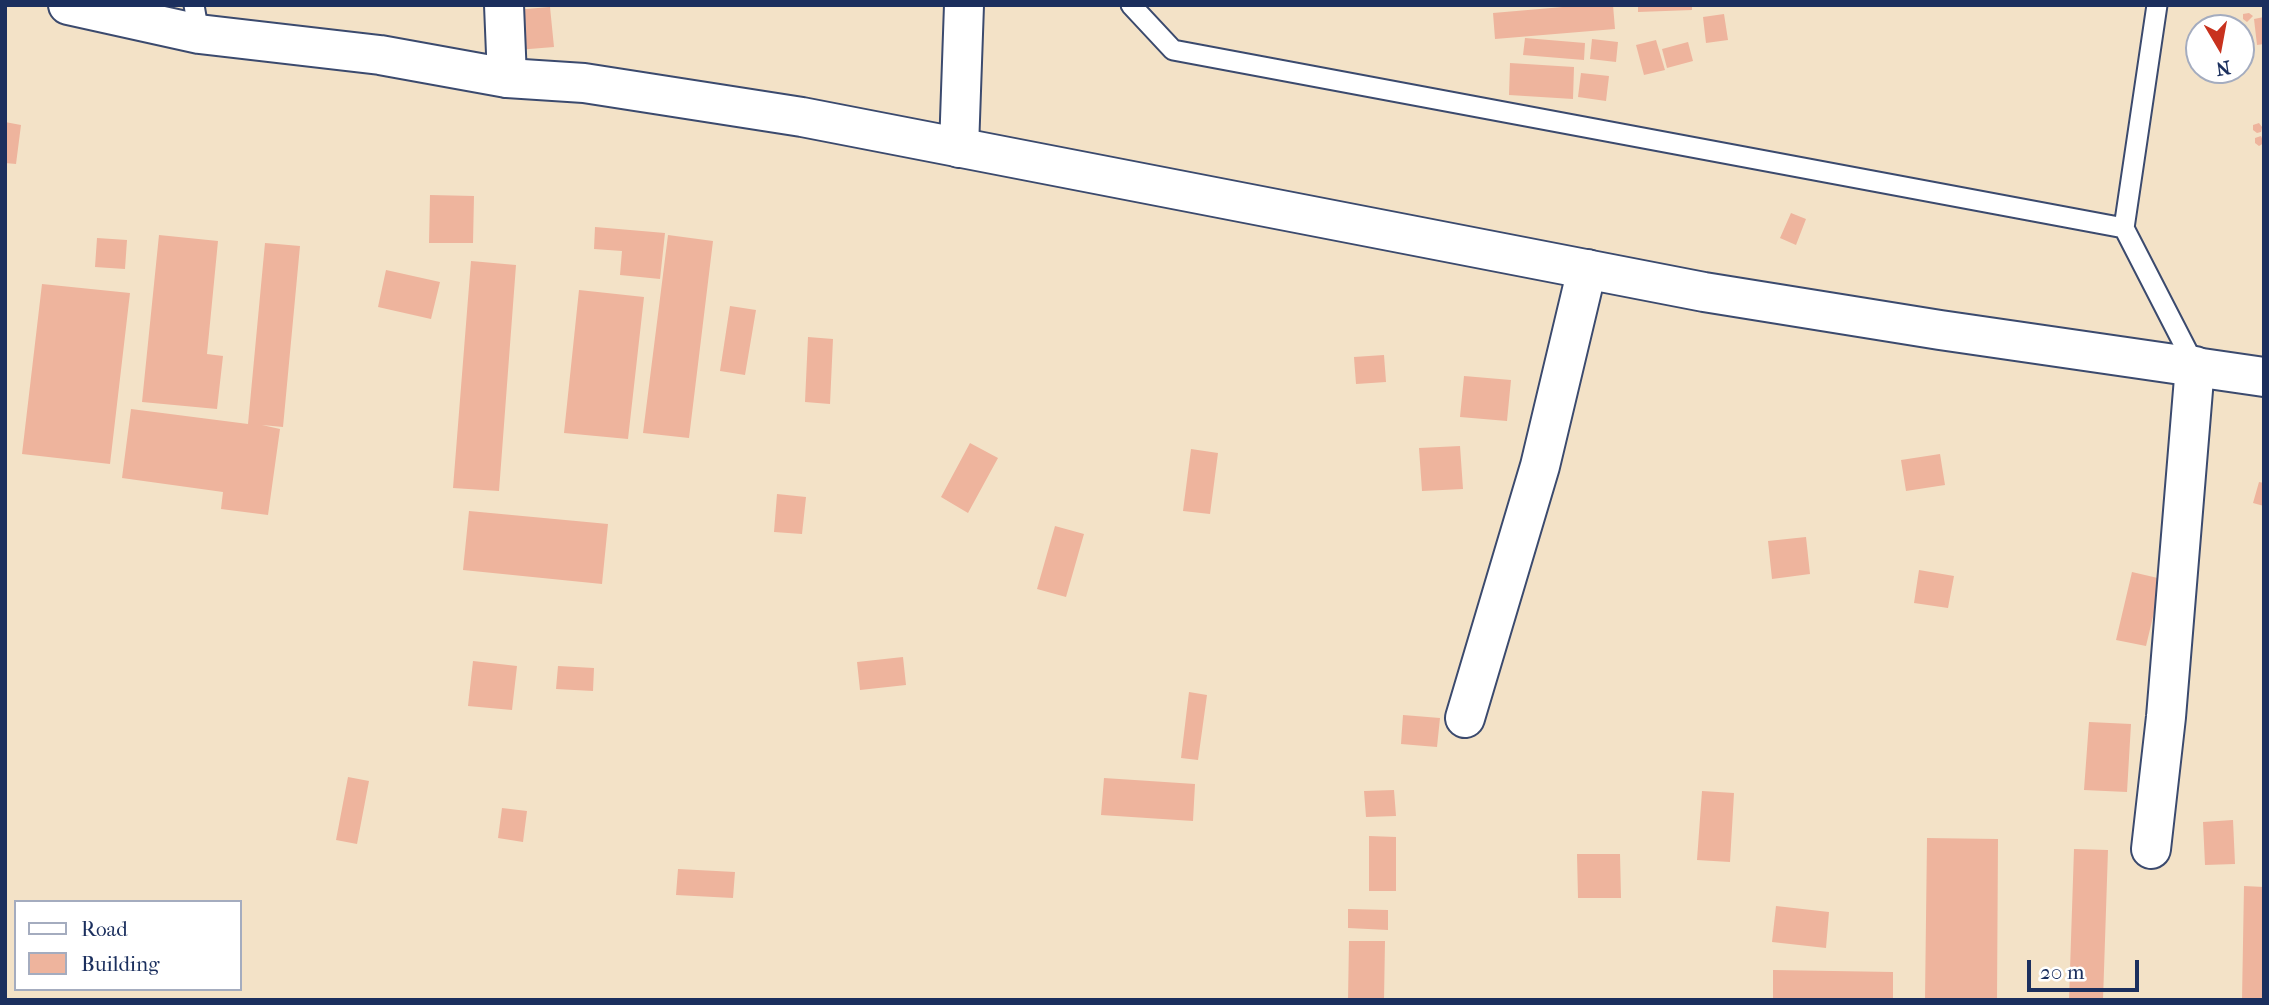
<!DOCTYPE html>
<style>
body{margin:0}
#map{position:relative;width:2269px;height:1005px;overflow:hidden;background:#f3e2c7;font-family:"IM FELL French Canon",serif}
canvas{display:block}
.frame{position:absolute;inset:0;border:7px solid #1b2f5e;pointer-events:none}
.legend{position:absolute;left:14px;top:900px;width:228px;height:91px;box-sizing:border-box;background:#fff;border:2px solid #a4acbf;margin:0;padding:9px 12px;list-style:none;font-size:21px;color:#1b2f5e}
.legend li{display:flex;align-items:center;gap:14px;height:35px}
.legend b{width:35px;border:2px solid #a4acbf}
.north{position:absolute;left:2185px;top:14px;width:70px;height:70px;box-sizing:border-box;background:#fff;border:2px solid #a4acbf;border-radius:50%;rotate:170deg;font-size:19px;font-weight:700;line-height:28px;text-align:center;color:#1b2f5e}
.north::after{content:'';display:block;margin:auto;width:24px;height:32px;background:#c8321e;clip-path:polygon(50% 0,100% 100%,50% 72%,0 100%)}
.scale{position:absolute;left:2027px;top:960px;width:112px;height:32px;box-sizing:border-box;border:4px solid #1b2f5e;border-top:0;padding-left:9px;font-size:21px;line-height:24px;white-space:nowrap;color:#1b2f5e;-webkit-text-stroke:5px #fff;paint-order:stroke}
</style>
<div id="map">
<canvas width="2269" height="1005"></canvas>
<div class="frame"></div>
<ul class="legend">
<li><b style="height:9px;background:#fff"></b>Road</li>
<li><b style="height:19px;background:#eeb49d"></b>Building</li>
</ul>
<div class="north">N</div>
<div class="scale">20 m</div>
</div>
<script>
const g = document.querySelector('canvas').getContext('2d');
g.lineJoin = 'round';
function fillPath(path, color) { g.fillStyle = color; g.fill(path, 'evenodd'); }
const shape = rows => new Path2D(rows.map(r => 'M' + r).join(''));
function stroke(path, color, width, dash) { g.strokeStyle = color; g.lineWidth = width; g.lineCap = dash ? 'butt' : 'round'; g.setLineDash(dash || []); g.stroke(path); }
fillPath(shape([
 [1586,5,1613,5,1615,29,1495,39,1493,13],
 [1638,5,1692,5,1692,10,1638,12],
 [550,7,554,47,517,50,514,10],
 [2249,13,2253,16,2247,22,2243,19,2243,14],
 [1724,14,1728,40,1706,43,1703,17],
 [2264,17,2264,44,2257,45,2254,19],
 [1525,38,1585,43,1584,60,1523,55],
 [1592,39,1618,42,1616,62,1590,59],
 [1656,40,1665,70,1644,75,1636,45],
 [2249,41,2253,45,2247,51,2243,48,2243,43],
 [1688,42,1693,61,1667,68,1662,49],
 [1510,63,1574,67,1573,99,1509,95],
 [1581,73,1609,76,1606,101,1578,97],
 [5,122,21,125,16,164,5,163],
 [2259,123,2262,127,2261,132,2257,133,2253,130,2253,125],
 [2261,136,2264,143,2259,146,2255,143,2255,138],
 [430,195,474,196,473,243,429,243],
 [1791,213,1806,219,1796,245,1780,238],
 [595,227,665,233,660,279,620,275,622,251,594,249],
 [159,235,218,241,207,354,223,356,217,409,142,402],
 [668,235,713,241,689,438,643,433],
 [97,238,127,240,125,269,95,267],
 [265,243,300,246,283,427,262,425,280,429,268,515,221,509,223,492,122,478,131,409,248,424],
 [471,261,516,265,499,491,453,488],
 [386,270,440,282,431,319,378,307],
 [42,284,130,293,110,464,22,454],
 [579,290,644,297,628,439,564,433],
 [730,306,756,310,745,375,720,371],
 [808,337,833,339,830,404,805,402],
 [1384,355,1386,382,1356,384,1354,357],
 [1464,376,1511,380,1507,421,1460,417],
 [970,443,998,458,968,513,941,497],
 [1460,446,1463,489,1422,491,1419,448],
 [1191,449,1218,453,1210,514,1183,511],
 [1940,454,1945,485,1906,491,1901,460],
 [2259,482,2264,483,2264,506,2253,503],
 [777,494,806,497,802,534,774,532],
 [469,511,608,524,602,584,463,570],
 [1055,526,1084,534,1066,597,1037,589],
 [1806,537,1810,574,1772,579,1768,541],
 [1919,570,1954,576,1948,608,1914,603],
 [2132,572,2162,579,2146,646,2116,640],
 [903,657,906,685,860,690,857,662],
 [473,661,517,666,512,710,468,706],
 [558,666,594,668,593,691,556,689],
 [1189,692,1207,695,1198,760,1181,758],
 [1403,715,1440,718,1437,747,1401,744],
 [2089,722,2131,724,2127,792,2084,790],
 [348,777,369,781,357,844,336,840],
 [1104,778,1195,784,1193,821,1101,815],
 [1394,790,1396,816,1366,817,1364,791],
 [1702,791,1734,793,1730,862,1697,860],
 [502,808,527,811,523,842,498,838],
 [2233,820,2235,864,2205,865,2203,822],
 [1369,836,1396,837,1396,891,1369,891],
 [1927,838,1998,839,1997,1000,1925,1000],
 [2074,849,2108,850,2103,1000,2069,1000],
 [1577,854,1620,854,1621,898,1578,898],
 [678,869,735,872,733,898,676,895],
 [2244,886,2264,887,2264,1000,2242,1000],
 [1776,906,1829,912,1826,948,1772,942],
 [1348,909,1388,910,1388,930,1348,928],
 [1349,941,1385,941,1384,1000,1348,1000],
 [1773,970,1893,972,1893,1000,1773,1000]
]), '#eeb49d');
const lane = shape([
 [194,5,199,34],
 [1131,5,1173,50,2124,228],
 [2157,5,2124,228,2195,366]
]);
const street = shape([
 [504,5,507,78],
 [959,148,964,5],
 [1465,718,1540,466,1587,269],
 [2151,849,2166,717,2195,366]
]);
const secondary = shape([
 [68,5,199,34,380,55,507,78,584,83,802,117,1704,292,1940,330,2264,377]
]);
stroke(lane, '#3b4a6e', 23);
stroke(street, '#3b4a6e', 42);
stroke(secondary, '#3b4a6e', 42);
stroke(lane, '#fff', 19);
stroke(street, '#fff', 38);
stroke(secondary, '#fff', 38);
</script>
